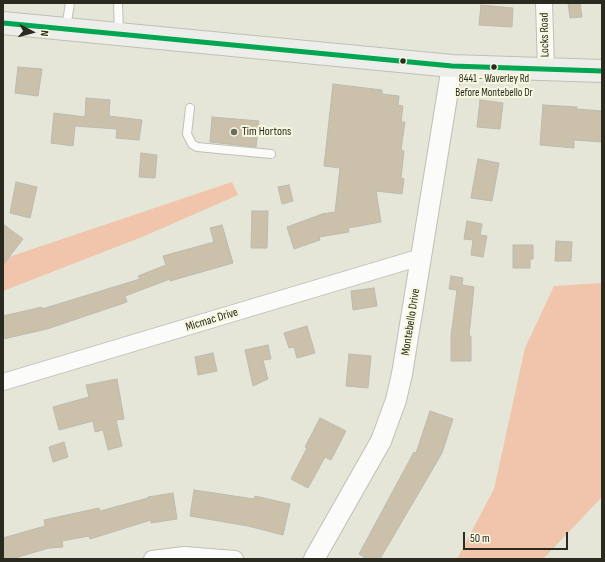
<!DOCTYPE html>
<style>
body{margin:0}
#map{position:relative;width:605px;height:562px;overflow:hidden;background:#e5e5d8;font-family:"Sofia Sans Condensed",sans-serif}
canvas{display:block}
.frame{position:absolute;inset:0;border:4px solid #2a2a21;pointer-events:none}
.north{position:absolute;left:12px;top:12px;width:40px;height:40px;-webkit-text-stroke:3px #f8f7e0;paint-order:stroke;rotate:96deg;font-size:11px;font-weight:700;line-height:16px;text-align:center;color:#2a2a21}
.north::after{content:'';display:block;margin:auto;width:14px;height:18px;background:#2a2a21;clip-path:polygon(50% 0,100% 100%,50% 72%,0 100%)}
.scale{position:absolute;left:463px;top:532px;width:105px;height:18px;box-sizing:border-box;border:2px solid #2a2a21;border-top:0;padding-left:5px;font-size:12px;line-height:14px;white-space:nowrap;color:#2a2a21;-webkit-text-stroke:3px #f8f7e0;paint-order:stroke}
</style>
<div id="map">
<canvas width="605" height="562"></canvas>
<div class="frame"></div>
<div class="north">N</div>
<div class="scale">50 m</div>
</div>
<script>
const g = document.querySelector('canvas').getContext('2d');
g.lineJoin = 'round';
function fillPath(path, color) { g.fillStyle = color; g.fill(path, 'evenodd'); }
const shape = rows => new Path2D(rows.map(r => 'M' + r).join(''));
function stroke(path, color, width, dash) { g.strokeStyle = color; g.lineWidth = width; g.lineCap = dash ? 'butt' : 'round'; g.setLineDash(dash || []); g.stroke(path); }
function label(font, color, halo, rows, align = 'center') {
  g.font = font + ' "Sofia Sans Condensed",sans-serif'; g.lineWidth = 4; g.setLineDash([]); g.textBaseline = 'middle'; g.strokeStyle = halo; g.fillStyle = color; for (const [text, x, y, turn = 0] of rows) {
    g.save(); g.translate(x, y); g.rotate((+turn || 0) * Math.PI / 180); g.textAlign = isNaN(turn) ? turn : align; if (halo) g.strokeText(text, 0, 0); g.fillText(text, 0, 0); g.restore();
  }
}
fillPath(shape([
 [232,182,238,195,142,237,3,291,3,259],
 [602,283,602,497,543,559,457,559,494,489,525,348,554,286]
]), '#f0c5ac');
const building = shape([
 [568,3,580,3,582,17,570,18,568,3],
 [481,5,513,8,512,27,479,25,481,5],
 [18,67,42,69,38,96,15,93,18,67],
 [333,84,382,90,382,94,399,96,398,105,403,106,401,122,405,122,401,150,404,151,401,178,404,179,402,194,376,191,381,222,348,228,349,232,319,237,320,240,294,249,287,227,322,214,335,212,340,168,324,166,333,84],
 [86,98,110,100,109,116,142,120,139,140,116,138,117,129,75,126,73,146,51,143,54,113,85,117,86,98],
 [480,100,503,103,500,129,477,127,480,100],
 [543,105,577,107,576,109,602,111,602,142,574,140,574,148,540,145,543,105],
 [212,117,259,121,256,147,210,142,212,117],
 [141,153,157,155,155,178,139,177,141,153],
 [478,159,499,163,492,201,471,198,478,159],
 [16,182,37,187,30,218,10,213,16,182],
 [289,185,293,201,282,204,278,187,289,185],
 [252,211,268,211,267,248,251,248,252,211],
 [467,221,482,224,480,235,487,236,483,257,471,255,473,240,464,239,467,221],
 [3,224,23,239,3,265,3,224],
 [222,225,233,263,170,281,170,279,125,296,127,302,47,329,3,339,3,316,42,307,42,309,140,279,138,276,166,265,163,256,214,242,210,228,222,225],
 [556,241,572,242,571,261,555,261,556,241],
 [513,245,533,245,533,259,530,259,530,268,513,268,513,245],
 [451,276,463,278,462,285,474,287,469,336,471,336,471,361,451,361,451,336,457,290,449,289,451,276],
 [374,288,377,306,353,310,351,291,374,288],
 [307,326,315,353,297,358,294,347,289,348,284,333,307,326],
 [268,345,271,359,263,360,268,379,253,386,245,350,268,345],
 [213,353,217,371,198,375,195,357,213,353],
 [349,354,371,356,368,388,346,386,349,354],
 [117,379,124,419,116,420,122,446,108,450,103,430,95,432,93,421,59,430,53,407,89,397,86,385,117,379],
 [430,411,453,419,442,453,380,559,367,559,359,554,414,452,416,453,430,411],
 [320,418,346,431,331,460,325,457,308,488,291,479,307,448,305,447,320,418],
 [64,442,68,457,53,462,49,447,64,442],
 [194,490,254,499,255,496,290,504,283,535,248,526,190,516,194,490],
 [173,493,177,519,151,523,151,520,90,539,89,536,62,541,63,547,49,548,11,559,3,559,3,538,45,526,44,520,99,508,100,511,148,498,148,497,173,493]
]);
fillPath(building, '#cbc0a9');
stroke(building, '#bcbab0', 1);
const service = shape([
 [118,3,119,33],
 [66,28,70,3],
 [190,108,187,134,192,144,197,147,271,154]
]);
const minor = shape([
 [544,3,546,68],
 [3,382,421,257],
 [152,559,184,555,235,559]
]);
const tertiary = shape([
 [314,559,381,441,396,400,402,374,452,66]
]);
const secondary = shape([
 [3,23,452,66,602,71]
]);
stroke(service, '#c0bfb5', 10);
stroke(minor, '#c0bfb5', 18);
stroke(tertiary, '#c0bfb5', 22);
stroke(secondary, '#c0bfb5', 24);
stroke(service, '#fbfbf9', 8);
stroke(minor, '#fbfbf9', 16);
stroke(tertiary, '#fbfbf9', 20);
stroke(secondary, '#edeeea', 22);
stroke(shape([
 [3,23,452,66,602,71]
]), '#00a651', 5);
for (const [x, y, r, color] of [
 [403,61,3.5,"#2a2a21"],
 [494,67,3.5,"#2a2a21"],
 [234,132,4,"#6b6b61"]
]) { const dot = new Path2D(); dot.arc(x, y, r, 0, 2 * Math.PI); g.fillStyle = color; g.fill(dot); stroke(dot, '#f8f7e0', 1.5); }
label('11px', '#2a2a21', '#f8f7e0', [
 ["8441 - Waverley Rd",494,79],
 ["Before Montebello Dr",494,93]
]);
label('12px', '#2a2a21', '#f8f7e0', [
 ["Locks Road",545,35,-91],
 ["Micmac Drive",212,320,-17],
 ["Montebello Drive",411,322,-81]
]);
label('12px', '#2a2a21', '#f8f7e0', [
 ["Tim Hortons",242,132]
], 'left');
</script>
